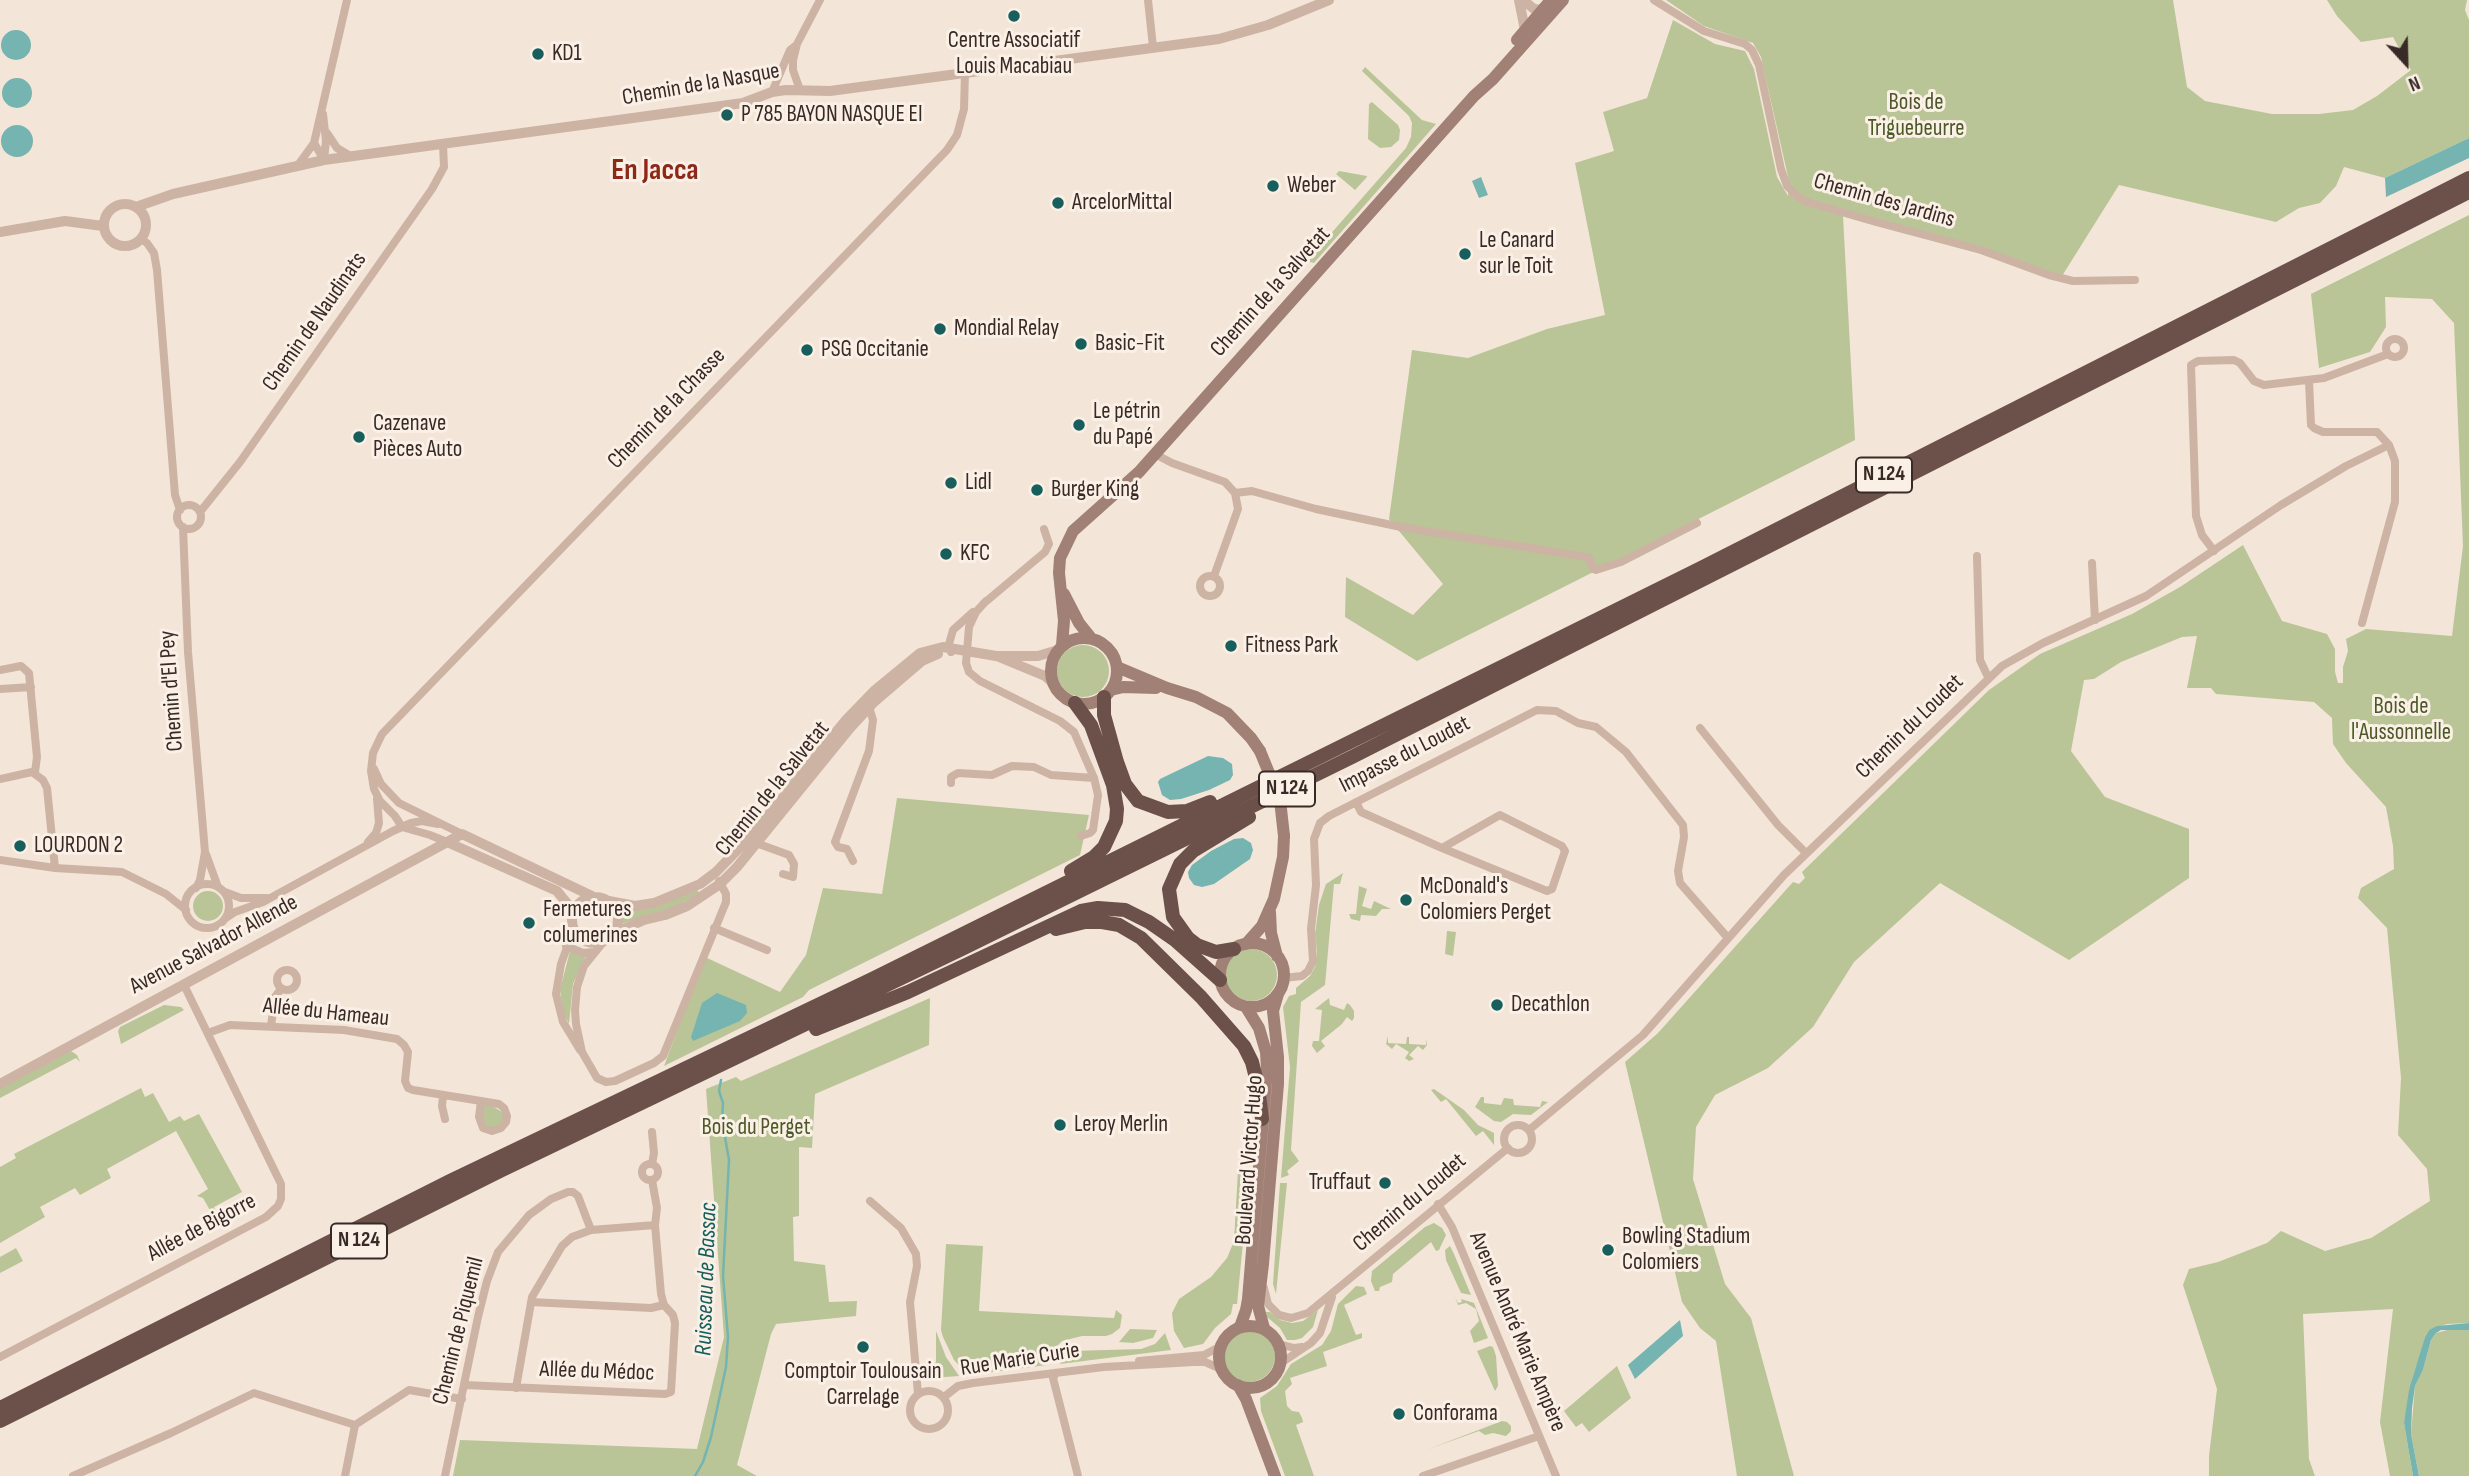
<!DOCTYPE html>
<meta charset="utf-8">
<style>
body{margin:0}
#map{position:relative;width:2469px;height:1476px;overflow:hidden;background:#f4e5d9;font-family:"Sofia Sans Condensed",sans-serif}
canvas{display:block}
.north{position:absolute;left:2371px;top:28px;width:70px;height:70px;-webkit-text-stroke:5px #fbf0e6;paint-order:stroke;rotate:158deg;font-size:19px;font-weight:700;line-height:28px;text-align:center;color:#382a26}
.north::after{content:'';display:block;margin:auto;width:24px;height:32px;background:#382a26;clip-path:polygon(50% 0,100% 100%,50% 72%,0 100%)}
</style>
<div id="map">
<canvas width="2469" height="1476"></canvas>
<div class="north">N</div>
</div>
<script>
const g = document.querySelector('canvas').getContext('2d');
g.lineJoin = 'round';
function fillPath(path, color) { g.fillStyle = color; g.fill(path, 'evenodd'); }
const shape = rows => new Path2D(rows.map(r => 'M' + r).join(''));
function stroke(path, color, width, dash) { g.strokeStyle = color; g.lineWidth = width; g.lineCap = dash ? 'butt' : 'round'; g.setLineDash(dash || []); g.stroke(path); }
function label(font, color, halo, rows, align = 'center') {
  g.font = font + ' "Sofia Sans Condensed",sans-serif'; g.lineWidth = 6; g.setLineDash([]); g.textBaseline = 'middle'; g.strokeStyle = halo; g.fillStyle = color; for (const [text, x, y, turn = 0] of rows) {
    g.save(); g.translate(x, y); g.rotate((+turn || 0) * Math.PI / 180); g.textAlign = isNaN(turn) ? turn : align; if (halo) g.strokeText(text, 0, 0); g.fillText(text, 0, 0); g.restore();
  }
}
fillPath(shape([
 [1666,0,2173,0,2187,87,2205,101,2272,114,2319,114,2353,110,2377,96,2411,70,2393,37,2361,42,2337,16,2327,0,2467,0,2465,10,2469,20,2469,138,2385,178,2344,167,2336,186,2320,203,2299,208,2276,222,2119,185,2062,276,1843,216,1855,440,1417,661,1345,617,1346,577,1413,615,1443,584,1389,519,1412,350,1468,358,1547,329,1605,315,1575,163,1614,151,1603,112,1647,98,1673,20,1715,44,1745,51,1754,69,1777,177,1788,196,1789,181,1761,57,1753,43,1704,26],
 [1365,67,1422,120,1436,124,1314,263,1310,262,1303,252,1306,239,1316,234,1327,238,1406,148,1411,137,1412,123,1409,116,1362,71],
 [1372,102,1398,125,1400,130,1399,140,1391,147,1380,148,1368,139,1369,104],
 [1339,171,1367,176,1367,177,1355,190,1336,174],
 [2469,215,2469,1323,2447,1324,2429,1330,2425,1337,2404,1423,2413,1476,2390,1476,2380,1422,2393,1309,2303,1314,2309,1459,2315,1476,2209,1476,2209,1456,2217,1389,2183,1285,2189,1269,2218,1262,2267,1243,2281,1231,2325,1251,2371,1238,2430,1201,2427,1169,2398,1135,2401,1078,2387,928,2358,898,2361,888,2394,869,2393,846,2386,807,2346,763,2333,744,2332,718,2314,702,2216,694,2211,688,2187,688,2197,636,2182,637,2121,662,2094,679,2084,680,2071,751,2105,797,2189,829,2189,878,2069,960,1940,883,1854,962,1813,1027,1768,1068,1715,1095,1696,1127,1693,1179,1725,1284,1751,1318,1794,1476,1737,1476,1716,1341,1700,1328,1682,1302,1625,1062,1658,1033,1793,882,1799,884,1805,878,1802,872,1989,690,2040,654,2132,614,2180,587,2243,545,2282,621,2327,634,2335,649,2335,672,2338,683,2343,683,2343,667,2348,651,2346,639,2366,629,2452,636,2463,546,2454,323,2432,299,2385,297,2386,327,2370,352,2319,368,2311,294],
 '1057 671a26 26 0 1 1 52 0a26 26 0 1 1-52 0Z',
 [897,798,1089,815,1080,855,809,990,803,997,664,1066,705,957,780,992,806,955,823,888,882,894],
 [1343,873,1340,884,1334,884,1325,985,1301,1002,1291,1150,1299,1161,1287,1171,1289,1175,1281,1178,1290,1067,1283,1007,1289,996,1296,994,1296,988,1310,976,1315,967,1317,952,1315,934,1319,905,1326,884],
 [1359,886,1367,889,1362,906,1371,909,1374,901,1391,909,1382,909,1376,916,1361,915,1360,921,1351,919,1349,914,1356,914],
 [698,890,699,894,672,908,621,924,620,909,630,910],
 '193 906a15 15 0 1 1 30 0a15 15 0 1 1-30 0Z',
 [1447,931,1456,932,1453,956,1445,954],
 '1225 975a26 26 0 1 1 52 0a26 26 0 1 1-52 0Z',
 [570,951,586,956,573,984,569,1024,563,1012,560,990],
 [930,998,929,1045,815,1094,812,1148,799,1147,799,1216,793,1217,794,1261,825,1265,829,1302,857,1301,856,1316,776,1324,771,1334,737,1465,757,1476,453,1476,460,1440,697,1449,724,1337,706,1089,736,1077,741,1081],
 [1329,998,1330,1005,1344,1010,1347,1003,1350,1005,1354,1011,1354,1018,1352,1021,1347,1017,1342,1024,1321,1041,1325,1046,1317,1053,1312,1046,1313,1041,1319,1041,1322,1010,1315,1009],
 [164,1005,181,1007,184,1010,121,1044,118,1031,120,1027],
 [1388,1036,1388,1043,1406,1044,1407,1037,1409,1037,1409,1044,1426,1045,1426,1039,1427,1045,1423,1050,1418,1046,1409,1055,1414,1059,1409,1061,1405,1058,1409,1052,1396,1044,1392,1049,1386,1044],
 [71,1051,77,1055,80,1062,76,1058,0,1098,0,1089],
 [141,1088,145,1097,153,1093,169,1122,180,1116,184,1121,199,1114,242,1192,214,1207,216,1212,211,1212,203,1198,197,1196,208,1189,176,1131,107,1169,111,1178,80,1195,75,1188,40,1207,45,1217,0,1243,0,1167,16,1158,14,1154],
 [1434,1089,1464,1110,1478,1125,1494,1133,1494,1145,1483,1131,1476,1136,1446,1099,1441,1102,1431,1090],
 [1481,1097,1484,1097,1484,1103,1501,1105,1504,1098,1513,1099,1514,1105,1540,1107,1542,1101,1548,1102,1531,1115,1513,1114,1501,1122,1494,1121,1475,1107],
 [491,1105,502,1112,504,1119,500,1125,491,1128,482,1122,483,1108,484,1106],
 [1238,1170,1250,1170,1237,1304,1233,1304,1231,1314,1215,1328,1203,1344,1184,1348,1174,1331,1172,1313,1179,1299,1211,1277,1227,1258,1234,1241],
 [1280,1183,1287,1183,1276,1294,1273,1284],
 [1434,1223,1442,1228,1446,1235,1439,1250,1436,1251,1431,1242,1393,1274,1392,1282,1380,1287,1379,1291,1375,1291,1371,1281,1372,1271,1425,1227],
 [946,1244,983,1246,979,1311,1114,1318,1116,1310,1122,1315,1120,1328,1112,1334,1106,1336,1082,1336,1062,1341,1052,1351,1047,1365,968,1375,954,1360,943,1337,941,1330],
 [1450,1246,1454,1254,1471,1295,1461,1293,1446,1260,1445,1250],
 [16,1248,23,1261,0,1273,0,1257],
 [1356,1286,1364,1287,1367,1294,1344,1305,1356,1335,1362,1333,1362,1338,1323,1352,1327,1366,1290,1378,1292,1384,1285,1391,1287,1406,1292,1411,1299,1412,1302,1418,1303,1422,1296,1425,1314,1476,1285,1476,1261,1411,1260,1398,1277,1386,1291,1364,1322,1345,1331,1331,1338,1304],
 [1455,1297,1458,1303,1462,1302,1461,1299,1474,1303,1488,1338,1474,1343,1470,1331,1479,1321,1476,1309,1466,1303,1458,1305],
 [1318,1310,1313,1327,1302,1338,1295,1340,1287,1340,1280,1328,1267,1317,1266,1312,1270,1312,1280,1320,1292,1323,1303,1321],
 [1130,1329,1157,1330,1153,1338,1133,1343,1119,1342],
 [2451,1329,2469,1330,2469,1476,2419,1476,2411,1434,2415,1386,2423,1370,2431,1340,2436,1333],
 '1223 1356a26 26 0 1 1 52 0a26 26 0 1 1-52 0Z',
 [936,1331,946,1357,959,1376,931,1378,936,1361],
 [1165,1333,1171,1350,1060,1364,1066,1354,1072,1351,1141,1349,1155,1344],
 [1490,1346,1493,1347,1496,1356,1498,1386,1495,1391,1477,1351],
 [1617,1366,1631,1398,1589,1432,1582,1423,1576,1427,1564,1411],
 [1502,1421,1507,1422,1511,1426,1511,1431,1506,1436,1493,1433,1485,1435,1479,1431,1426,1450]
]), '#b9c597');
fillPath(shape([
 '1 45a15 15 0 1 1 30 0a15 15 0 1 1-30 0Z',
 '2 93a15 15 0 1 1 30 0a15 15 0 1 1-30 0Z',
 '1 141a16 16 0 1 1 32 0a16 16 0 1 1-32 0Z',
 [2469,138,2469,158,2386,197,2385,178],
 [1481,177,1488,195,1479,198,1472,181],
 [1208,756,1223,758,1232,764,1233,775,1230,780,1209,790,1181,799,1170,800,1162,795,1158,782,1160,779],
 [1243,838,1251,843,1253,850,1250,859,1214,884,1202,887,1194,885,1189,878,1188,872,1192,865,1211,851,1234,839],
 [717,993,746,1005,747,1013,740,1021,693,1041,691,1037,702,1003],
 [1680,1320,1683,1336,1635,1379,1628,1365],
 [2469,1323,2469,1330,2441,1330,2436,1333,2431,1340,2423,1370,2415,1386,2412,1408,2411,1434,2419,1476,2413,1476,2404,1423,2409,1390,2425,1337,2429,1330,2437,1326]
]), '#75b4b1');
stroke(shape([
 [695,1476,703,1462,711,1437,726,1367,728,1337,723,1276,729,1160,722,1120,723,1103,719,1091,721,1080]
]), '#75b4b1', 2.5);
stroke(shape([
 [1148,0,1153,47],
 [1654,0,1704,31,1745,44,1752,50,1759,65,1781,169,1787,186,1798,197,1807,202,1876,222,1981,250,2049,275,2073,281,2135,280],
 [800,90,793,70,793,60,797,44,820,0],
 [772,92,790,50,795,46],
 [323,114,326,141,324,160],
 [327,133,337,148,352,157],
 [324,160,314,143,347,0],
 [298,165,314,143],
 [141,239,147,243,154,253,157,270,175,495,180,510],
 '2386 348a9 9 0 1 1 18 0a9 9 0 1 1-18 0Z',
 [2309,381,2311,425,2314,428,2323,432,2377,432,2389,445,2395,461,2395,502,2362,623],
 [1155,454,1172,463,1225,482,1235,493,1238,509,1214,576],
 [1235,493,1252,491,1316,509,1401,527,1585,557,1589,558,1593,569,1596,570,1621,562,1697,523],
 '177 517a12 12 0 1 1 24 0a12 12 0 1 1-24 0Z',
 [200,512,240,462,432,189,444,167,443,145],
 [183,527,188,652,205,852,200,880,196,888],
 [2214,551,2202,535,2196,516,2191,365,2198,361,2234,360,2240,363,2254,381,2264,385,2324,378,2388,354],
 [1977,556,1980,660,1988,677],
 [2092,563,2095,620],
 '1200 586a10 10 0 1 1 20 0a10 10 0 1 1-20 0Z',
 [986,601,976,612,969,627,966,663,969,672,980,681,1060,721,1074,732,1094,778,1098,795,1093,830,1090,833,1081,836],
 [983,604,1045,552,1049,544,1044,529],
 [951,652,949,644,953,630,973,612],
 [0,670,21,666,29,673,37,757,35,772],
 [0,689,31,687],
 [1700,728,1778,825,1806,853],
 [374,769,381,784,399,803,462,834],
 [0,779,32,772,43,780,47,788,55,868],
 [951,783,951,777,958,773,992,775,1012,766,1034,767,1051,775,1094,778],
 [1356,802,1361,812,1442,848,1500,815,1562,846,1565,851,1552,889,1547,891,1442,848],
 [368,842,376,833,379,823,377,799],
 [447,842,430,835,402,827,395,816,380,801,374,789,371,771,373,753,382,734,947,150,957,135,964,109,965,72],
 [756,843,789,855,794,864,793,877,783,874],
 [206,854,218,887],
 [0,860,55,868,122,872,166,894,186,910],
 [853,861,847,849,838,847,835,842,869,751,873,720,869,707],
 '185 906a22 22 0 1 1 44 0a22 22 0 1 1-44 0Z',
 [225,892,241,898,267,898],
 [226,918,235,912,263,902,393,831,411,823,422,821,438,824],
 [574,928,561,964,556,994,563,1022,580,1050],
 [714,928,767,950],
 [605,940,584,966,577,987,575,1010,576,1024,582,1052,597,1078,606,1082,615,1081,654,1063,663,1056,726,902,726,894,719,881],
 [566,946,583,953,594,952],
 '277 980a10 10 0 1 1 20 0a10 10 0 1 1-20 0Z',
 [1283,978,1302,976,1308,971,1313,961,1311,929,1316,885,1314,839,1320,823,1329,816,1537,710,1556,711,1578,723,1596,727,1626,752,1683,825,1684,837,1678,871,1680,883,1728,938],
 [271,1026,275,997,281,989],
 [208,1033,230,1025,344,1030,397,1039,404,1045,408,1052,405,1081,408,1088,413,1090,481,1101,499,1104,504,1108,507,1116,506,1122,501,1128,492,1131,483,1128,479,1117,481,1101],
 [443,1095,442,1106,445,1119],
 '1504 1139a14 14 0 1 1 28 0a14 14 0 1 1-28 0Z',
 [1529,1130,1643,1035,1784,875,2002,666,2043,643,2146,596,2281,505,2346,466,2389,445],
 [652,1132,654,1153,652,1164],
 '642 1172a8 8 0 1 1 16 0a8 8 0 1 1-16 0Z',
 [870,1201,901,1228,916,1254,917,1266,910,1302,918,1394],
 [1438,1204,1452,1227,1556,1476],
 [1264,1288,1268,1304,1279,1315,1291,1318,1308,1313,1508,1148],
 [531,1302,651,1308,664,1305],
 [1279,1344,1294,1348,1302,1347],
 [0,1357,266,1217,278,1206,281,1199,281,1184,184,985],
 [1139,1361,1204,1355,1221,1346],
 [1281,1363,1311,1343,1320,1333,1332,1297],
 [1056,1373,1053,1378,1078,1476],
 [465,1385,665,1394,671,1392,675,1323,673,1315,664,1305,661,1294,655,1225,657,1208,652,1180],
 [516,1388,532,1297,562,1246,572,1237,591,1230,655,1225],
 '910 1410a19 19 0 1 1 38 0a19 19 0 1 1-38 0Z',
 [944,1397,958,1386,973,1383,1104,1367,1194,1362,1205,1362,1221,1369],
 [355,1425,409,1390,462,1399],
 [73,1476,171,1433,254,1393,355,1425],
 [345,1476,355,1425],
 [445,1476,478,1317,487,1281,498,1252,529,1215,551,1199,568,1192,573,1192,578,1196,591,1230],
 [1423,1476,1539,1436]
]), '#cdb3a4', 8);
stroke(shape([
 [1519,0,1525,30],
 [1523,0,1534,9,1542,10],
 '104 225a21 21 0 1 1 42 0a21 21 0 1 1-42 0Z',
 [136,207,173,194,324,160,743,103,772,92,786,90,830,91,1219,39,1268,25,1329,0],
 [0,232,65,221,103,226],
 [999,657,1045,676,1053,683],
 [447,842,557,891,574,912],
 '572 920a23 23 0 1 1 46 0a23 23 0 1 1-46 0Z',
 [609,901,635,906,654,903,700,884,716,872,753,834,846,720,875,690,920,653,943,647,996,656,1038,656,1058,650],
 [614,933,644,920,665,915,687,906,720,884,737,867,850,728,873,703,922,661,938,654],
 [0,1084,462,834,594,897]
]), '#cdb3a4', 10);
stroke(shape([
 [1517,40,1551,0],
 [1064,594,1079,623,1091,638],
 '1051 671a33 33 0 1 1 66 0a33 33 0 1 1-66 0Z',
 [1062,645,1064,621,1059,573,1060,558,1073,531,1139,472,1474,96,1493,79,1563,0],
 [1117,667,1167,688,1196,697,1227,713,1251,738,1260,751],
 [1111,690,1123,687,1156,688],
 [1270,912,1271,933,1277,956],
 '1220 975a32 32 0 1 1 64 0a32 32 0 1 1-64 0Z',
 [1246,944,1262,926,1274,899,1283,857,1284,836],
 '1219 1357a31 31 0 1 1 62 0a31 31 0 1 1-62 0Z',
 [1240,1327,1246,1310,1248,1299,1267,1070,1266,1052,1259,1028,1246,1007],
 [1264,1328,1258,1306,1263,1264,1278,1084,1278,1057,1273,1011,1278,994],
 [1238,1385,1246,1399,1275,1476]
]), '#a18175', 12);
stroke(shape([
 [1104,697,1104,715,1117,762,1125,784,1138,801,1168,812,1187,811,1210,802],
 [1071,871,1094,857,1104,847,1116,821,1117,809,1113,785,1091,725,1075,703],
 [1056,929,1085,922,1102,922,1119,925,1141,938,1201,997,1244,1046,1252,1062,1258,1086,1262,1119],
 [1234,949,1216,952,1197,945,1188,938,1173,917,1169,889,1180,864,1193,851,1249,817],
 [816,1029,908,992,1081,911,1098,908,1125,910,1149,922,1175,940,1220,980],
 [0,1408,450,1181,872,979,1701,568,2469,178],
 [0,1421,500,1171,964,948,1354,756,2469,192]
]), '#6b5149', 14);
stroke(shape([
 [1260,751,1280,800,1284,836]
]), '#a18175', 12);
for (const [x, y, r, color] of [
 [1014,16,7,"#175e5c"],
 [538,54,7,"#175e5c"],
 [727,115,7,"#175e5c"],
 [1273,186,7,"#175e5c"],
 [1058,203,7,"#175e5c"],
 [1465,254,7,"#175e5c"],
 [940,329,7,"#175e5c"],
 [1081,344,7,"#175e5c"],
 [807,350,7,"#175e5c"],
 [1079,425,7,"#175e5c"],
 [359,437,7,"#175e5c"],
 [951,483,7,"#175e5c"],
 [1037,490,7,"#175e5c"],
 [946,554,7,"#175e5c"],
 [1231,646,7,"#175e5c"],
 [20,846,7,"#175e5c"],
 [1406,900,7,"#175e5c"],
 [529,923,7,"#175e5c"],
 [1497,1005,7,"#175e5c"],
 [1060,1125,7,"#175e5c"],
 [1385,1183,7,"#175e5c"],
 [1608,1250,7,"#175e5c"],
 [863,1347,7,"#175e5c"],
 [1399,1414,7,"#175e5c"]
]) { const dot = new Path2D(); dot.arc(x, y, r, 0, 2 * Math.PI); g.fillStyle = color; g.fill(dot); stroke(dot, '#fbf0e6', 2.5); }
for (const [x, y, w] of [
 [1884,475,56],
 [1287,789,56],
 [359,1241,56]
]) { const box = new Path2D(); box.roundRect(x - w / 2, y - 17.5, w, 35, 5); g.fillStyle = '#fbf0e6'; g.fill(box); stroke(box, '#382a26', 2); }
label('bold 21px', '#382a26', null, [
 ["N 124",1884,475],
 ["N 124",1287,789],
 ["N 124",359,1241]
]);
label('23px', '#382a26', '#fbf0e6', [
 ["Centre Associatif",1014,41,"center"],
 ["Louis Macabiau",1014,67,"center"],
 ["KD1",552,54],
 ["P 785 BAYON NASQUE EI",741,115],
 ["Weber",1287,186],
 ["ArcelorMittal",1072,203],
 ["Le Canard",1479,241],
 ["sur le Toit",1479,267],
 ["Mondial Relay",954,329],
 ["Basic-Fit",1095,344],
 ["PSG Occitanie",821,350],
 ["Le pétrin",1093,412],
 ["du Papé",1093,438],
 ["Cazenave",373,424],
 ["Pièces Auto",373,450],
 ["Lidl",965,483],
 ["Burger King",1051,490],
 ["KFC",960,554],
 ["Fitness Park",1245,646],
 ["LOURDON 2",34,846],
 ["McDonald's",1420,887],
 ["Colomiers Perget",1420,913],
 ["Fermetures",543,910],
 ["columerines",543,936],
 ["Decathlon",1511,1005],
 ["Leroy Merlin",1074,1125],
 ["Truffaut",1371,1183,"right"],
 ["Bowling Stadium",1622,1237],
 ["Colomiers",1622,1263],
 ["Comptoir Toulousain",863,1372,"center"],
 ["Carrelage",863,1398,"center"],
 ["Conforama",1413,1414]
], 'left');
label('23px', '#382a26', '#fbf0e6', [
 ["Chemin de la Nasque",701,85,-10],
 ["Chemin des Jardins",1884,201,16],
 ["Chemin de la Salvetat",1271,292,-48],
 ["Chemin de Naudinats",315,322,-55],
 ["Chemin de la Chasse",667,409,-46],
 ["Chemin d'El Pey",172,691,-94],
 ["Chemin du Loudet",1910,727,-44],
 ["Impasse du Loudet",1405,755,-27],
 ["Chemin de la Salvetat",773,789,-51],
 ["Avenue Salvador Allende",214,945,-28],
 ["Allée du Hameau",326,1013,6],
 ["Boulevard Victor Hugo",1250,1160,-86],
 ["Chemin du Loudet",1410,1203,-40],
 ["Allée de Bigorre",202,1228,-28],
 ["Chemin de Piquemil",459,1331,-76],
 ["Avenue André Marie Ampère",1517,1332,67],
 ["Rue Marie Curie",1020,1360,-9],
 ["Allée du Médoc",597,1372,2]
]);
label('23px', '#4b5927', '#fbf0e6', [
 ["Bois de",1916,103],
 ["Triguebeurre",1916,129],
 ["Bois de",2401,707],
 ["l'Aussonnelle",2401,733],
 ["Bois du Perget",756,1128]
]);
label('italic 24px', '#175e5c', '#fbf0e6', [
 ["Ruisseau de Bassac",707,1279,-88]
]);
label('bold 30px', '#8f2917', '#fbf0e6', [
 ["En Jacca",655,171]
]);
</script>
